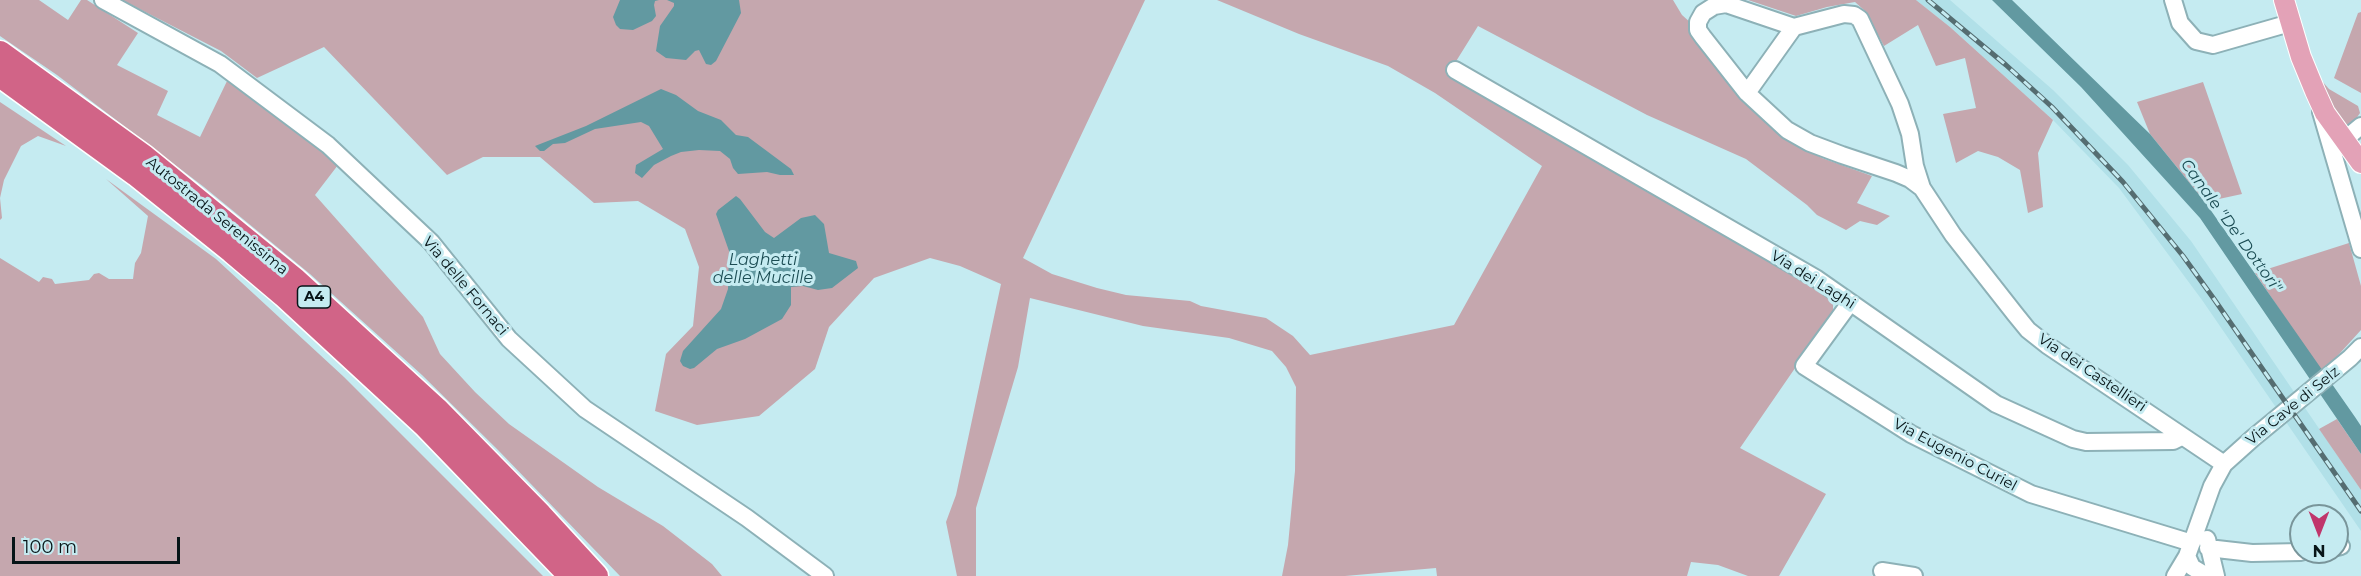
<!DOCTYPE html>
<style>
body{margin:0}
#map{position:relative;width:2361px;height:576px;overflow:hidden;background:#c5ebf1;font-family:Montserrat,sans-serif}
canvas{display:block}
.north{position:absolute;left:2289px;top:504px;width:60px;height:60px;box-sizing:border-box;background:#c5ebf1;border:2px solid #79959a;border-radius:50%;rotate:180deg;font-size:16px;font-weight:700;line-height:24px;text-align:center;color:#071518}
.north::after{content:'';display:block;margin:auto;width:21px;height:27px;background:#c0356b;clip-path:polygon(50% 0,100% 100%,50% 72%,0 100%)}
.scale{position:absolute;left:12px;top:537px;width:168px;height:27px;box-sizing:border-box;border:3px solid #071518;border-top:0;padding-left:8px;font-size:18px;line-height:21px;white-space:nowrap;color:#071518;-webkit-text-stroke:4px #c5ebf1;paint-order:stroke}
</style>
<div id="map">
<canvas width="2361" height="576"></canvas>
<div class="north">N</div>
<div class="scale">100 m</div>
</div>
<script>
const g = document.querySelector('canvas').getContext('2d');
g.lineJoin = 'round';
function fillPath(path, color) { g.fillStyle = color; g.fill(path, 'evenodd'); }
const shape = rows => new Path2D(rows.map(r => 'M' + r).join(''));
function stroke(path, color, width, dash) { g.strokeStyle = color; g.lineWidth = width; g.lineCap = dash ? 'butt' : 'round'; g.setLineDash(dash || []); g.stroke(path); }
function label(font, color, halo, rows, align = 'center') {
  g.font = font + ' Montserrat,sans-serif'; g.lineWidth = 6; g.setLineDash([]); g.textBaseline = 'middle'; g.strokeStyle = halo; g.fillStyle = color; for (const [text, x, y, turn = 0] of rows) {
    g.save(); g.translate(x, y); g.rotate((+turn || 0) * Math.PI / 180); g.textAlign = isNaN(turn) ? turn : align; if (halo) g.strokeText(text, 0, 0); g.fillText(text, 0, 0); g.restore();
  }
}
fillPath(shape([
 [1916,0,1950,0,2053,90,2128,165,2191,241,2361,490,2361,531,2202,300,2119,188,2053,120,1950,27]
]), '#b1e0e8');
fillPath(shape([
 [0,0,39,0,68,20,81,0,87,0,138,33,117,65,168,91,157,115,200,137,228,79,278,116,338,165,315,195,423,317,440,354,475,392,509,424,598,487,663,526,712,564,722,576,620,576,498,450,422,375,310,274,204,187,57,75,0,36],
 [122,0,1145,0,1023,258,1052,274,1097,288,1126,295,1190,301,1201,306,1266,318,1293,336,1310,355,1454,325,1542,166,1435,93,1388,66,1299,34,1217,0,1673,0,1682,15,1692,24,1693,34,1708,56,1760,117,1787,140,1822,158,1872,176,1857,203,1890,216,1877,225,1860,221,1846,230,1817,215,1807,205,1746,159,1647,115,1478,26,1450,71,1826,296,1833,303,1833,313,1740,448,1826,494,1779,576,1748,576,1718,565,1691,562,1687,576,1437,576,1436,568,1345,576,1282,576,1288,545,1295,471,1296,387,1286,367,1272,351,1229,338,1143,326,1030,298,1018,367,976,508,976,576,957,576,946,522,956,495,1001,284,960,266,930,258,874,278,829,327,815,369,759,416,697,425,655,411,666,354,693,326,699,267,685,229,638,201,594,203,540,157,483,157,447,175,324,47,257,78,221,51],
 [1748,0,1916,0,1950,27,2053,120,2038,153,2043,207,2028,213,2020,170,1998,157,1978,151,1956,163,1943,114,1976,108,1965,58,1936,66,1918,25,1884,46,1865,11,1855,2,1827,7,1796,16],
 [2361,12,2361,93,2334,78,2358,13],
 [2310,55,2322,81,2329,89,2358,106,2360,113,2353,123,2347,125,2339,123],
 [2203,82,2242,194,2205,202,2150,134,2137,102],
 [0,102,66,146,38,136,21,146,4,180,0,198,2,218,0,220],
 [106,179,216,259,344,377,543,576,0,576,0,258,39,282,43,277,52,279,55,284,89,280,94,274,99,273,109,279,133,279,135,263,141,253,148,216],
 [2349,243,2361,286,2361,330,2322,373,2255,273],
 [2337,419,2361,454,2361,490,2319,429]
]), '#c5a7ae');
fillPath(shape([
 [620,0,659,0,655,1,654,5,656,16,652,21,633,30,620,29,616,25,613,17],
 [667,0,739,0,741,13,716,61,711,65,706,64,699,50,695,51,686,60,666,58,656,51,660,26,674,6,674,3],
 [1992,0,2012,0,2150,134,2205,202,2355,417,2361,426,2361,454,2200,218,2081,87],
 [661,89,676,95,698,111,721,120,736,135,748,137,791,169,794,175,780,175,767,172,738,174,733,168,730,159,720,151,699,150,681,152,671,156,654,165,642,178,635,173,636,165,663,149,649,126,641,122,595,129,565,143,553,144,544,151,540,151,535,146,586,126],
 [736,196,740,199,765,232,774,238,801,218,815,215,824,224,829,253,856,261,858,268,832,288,818,290,803,286,791,287,791,305,782,319,745,339,717,349,694,368,690,369,683,366,680,361,683,351,721,309,728,289,729,251,716,214,718,210]
]), '#6299a1');
const minor = shape([
 [103,0,220,64,328,145,431,242,509,339,585,409,747,518,825,576],
 [2173,0,2180,23,2196,41,2213,45,2290,23],
 [1455,70,1817,279,1996,404,2073,439,2086,442,2173,441,2181,437],
 [1747,93,1794,27],
 [2321,112,2361,249],
 [2344,140,2361,126],
 [1922,188,1910,179,1896,173,1842,155,1810,143,1787,130,1747,93,1703,37,1698,30,1698,22,1703,13,1714,6,1726,4,1794,27,1844,14,1854,15,1860,19,1900,104,1910,134,1915,166,1922,188,1953,235,2015,314,2028,330,2047,345,2224,464],
 [1850,303,1804,366,1911,434,2031,494,2192,543],
 [2207,539,2216,576],
 [2337,547,2341,546],
 [2208,548,2252,553,2301,552],
 [2187,556,2192,567,2207,576],
 [1882,571,1914,576],
 [2175,576,2187,556,2212,486,2224,464,2253,438,2350,358,2361,347]
]);
const major = shape([
 [2284,0,2301,57,2315,91,2325,113,2361,163]
]);
const highway = shape([
 [0,53,144,157,295,280,436,409,540,515,596,576],
 [0,75,136,174,232,251,284,295,425,425,571,576]
]);
stroke(minor, '#8db1b7', 20);
stroke(major, '#fff', 22);
stroke(highway, '#fff', 27);
stroke(minor, '#fff', 16);
stroke(major, '#e3a2b7', 20);
stroke(highway, '#d16487', 24);
const rail = shape([
 [1928,0,2006,65,2052,107,2123,182,2183,256,2214,299,2361,511]
]);
stroke(rail, '#556d71', 5);
stroke(rail, '#c5ebf1', 3, [9]);
for (const [x, y, w] of [
 [314,297,33]
]) { const box = new Path2D(); box.roundRect(x - w / 2, y - 11, w, 22, 4.5); g.fillStyle = '#c5ebf1'; g.fill(box); stroke(box, '#071518', 1.5); }
label('bold 14px', '#071518', null, [
 ["A4",314,297]
]);
label('15px', '#071518', '#c5ebf1', [
 ["Autostrada Serenissima",217,216,39],
 ["Via dei Laghi",1813,280,32],
 ["Via delle Fornaci",465,286,50],
 ["Via dei Castellieri",2092,373,34],
 ["Via Cave di Selz",2293,406,-39],
 ["Via Eugenio Curiel",1955,455,28]
]);
label('italic 16px', '#1b4c53', '#c5ebf1', [
 ["Canale \"De' Dottori\"",2231,226,54],
 ["Laghetti",763,260],
 ["delle Mucille",763,278]
]);
</script>
